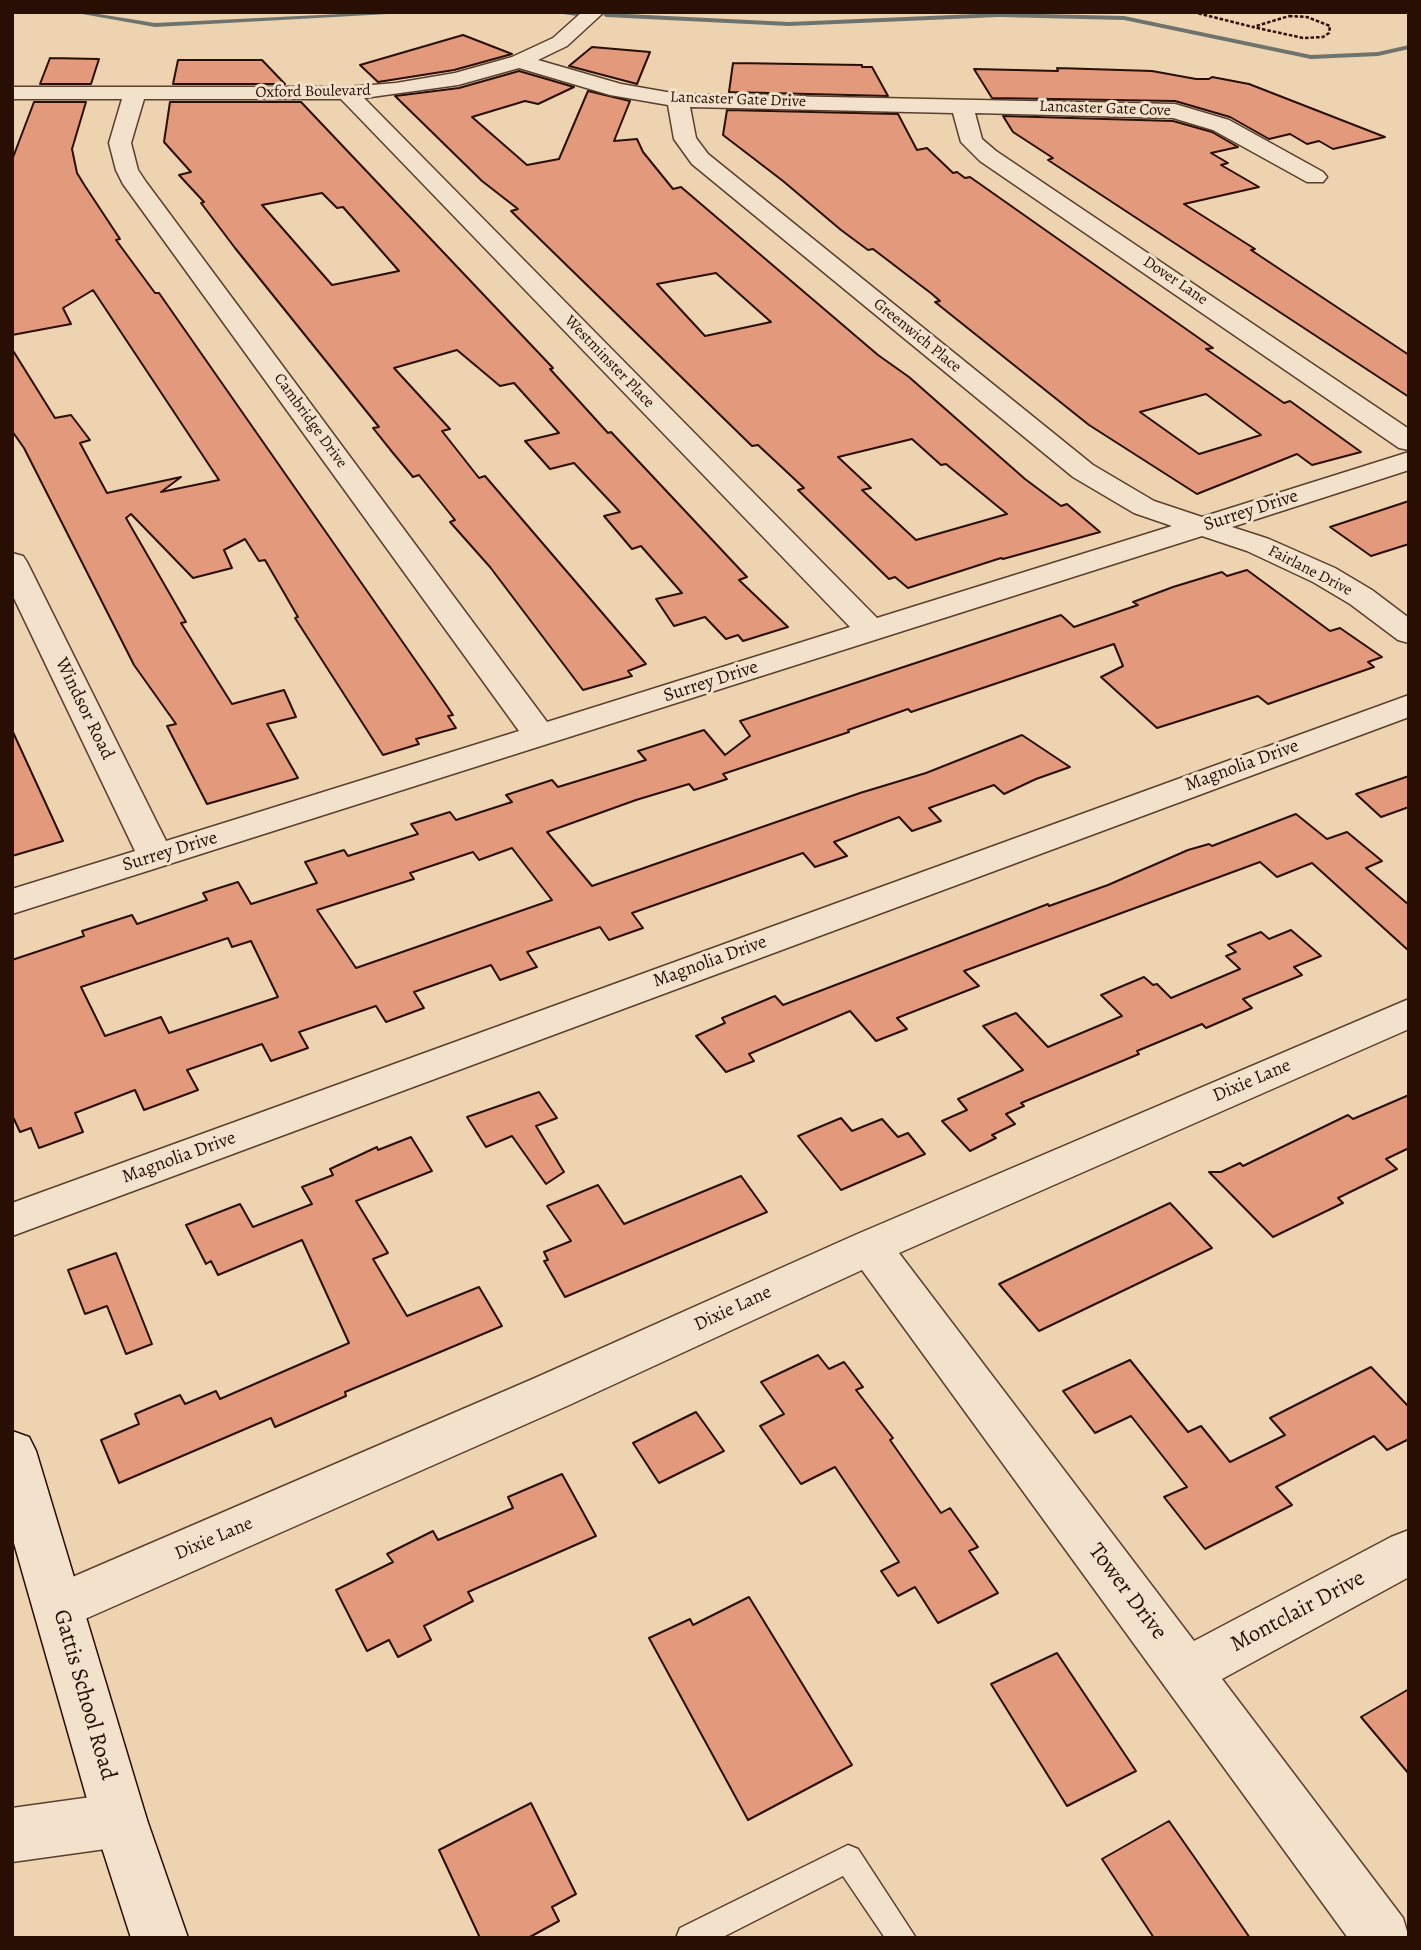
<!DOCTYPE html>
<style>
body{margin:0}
#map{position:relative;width:1421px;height:1950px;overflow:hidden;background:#edd3af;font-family:Alegreya,serif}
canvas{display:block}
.frame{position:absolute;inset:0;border:14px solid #290e03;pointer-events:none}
</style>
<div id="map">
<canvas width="1421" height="1950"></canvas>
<div class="frame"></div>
</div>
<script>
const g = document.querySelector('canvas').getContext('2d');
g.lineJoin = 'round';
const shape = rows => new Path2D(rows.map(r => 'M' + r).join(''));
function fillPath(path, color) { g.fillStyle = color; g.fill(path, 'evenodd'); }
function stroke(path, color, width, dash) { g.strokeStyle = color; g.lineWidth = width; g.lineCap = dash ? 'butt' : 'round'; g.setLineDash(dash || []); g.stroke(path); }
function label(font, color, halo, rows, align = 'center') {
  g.font = font + ' Alegreya,serif'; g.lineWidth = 6; g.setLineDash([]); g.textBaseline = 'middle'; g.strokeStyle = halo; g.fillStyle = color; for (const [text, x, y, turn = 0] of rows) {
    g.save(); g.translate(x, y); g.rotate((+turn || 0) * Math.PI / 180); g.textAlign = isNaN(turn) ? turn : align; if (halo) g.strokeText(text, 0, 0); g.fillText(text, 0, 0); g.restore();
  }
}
fillPath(shape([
 [71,12,86,12,155,23,382,12,424,12,155,27,71,12],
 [549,12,576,12,580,14,577,16,549,12],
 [999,13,1124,16,1311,55,1378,52,1409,45,1409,49,1378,56,1311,59,1124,20,999,17,789,26,606,17,603,15,606,13,789,22,999,13]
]), '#6f736e');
const building = shape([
 [463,35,512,54,454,70,378,82,360,65,463,35],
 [592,47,650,52,637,84,569,66,592,47],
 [50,58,99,59,91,84,40,84,50,58],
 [178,60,262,60,285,84,173,84,178,60],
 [733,63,862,65,862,67,872,67,888,96,729,92,733,63],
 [1057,68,1152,71,1196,79,1209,79,1212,77,1249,84,1385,137,1333,149,1319,141,1307,144,1290,134,1269,139,1230,117,1175,101,992,98,974,69,1058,71,1057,68],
 [519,71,574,87,538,104,525,101,472,117,527,165,559,159,588,91,630,101,614,141,637,139,643,152,673,189,681,187,878,355,909,377,1025,479,1061,506,1067,504,1100,532,1003,559,1001,558,908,588,895,577,889,579,798,490,804,488,758,445,752,446,511,211,518,209,482,181,395,96,459,88,519,71],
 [716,273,771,322,705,336,657,284,716,273],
 [912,439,941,465,946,464,1007,514,916,540,862,490,871,488,838,457,912,439],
 [34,102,86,102,72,149,77,173,85,186,120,239,116,240,155,293,159,293,434,687,453,715,448,716,456,728,416,739,419,744,383,755,295,618,298,617,265,560,259,561,245,539,224,550,232,568,193,578,131,514,126,518,186,622,181,623,232,704,284,690,296,717,267,724,298,778,207,804,167,726,176,724,134,665,24,448,12,431,12,349,55,418,71,415,90,440,80,443,107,493,181,477,161,492,219,480,93,290,63,308,71,324,12,335,12,160,34,102],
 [170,102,301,102,553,368,550,369,608,433,611,432,687,513,747,577,739,580,788,627,743,641,738,635,726,639,705,617,674,626,656,599,682,593,641,546,632,549,604,516,620,512,574,463,550,469,525,441,559,433,514,383,500,386,457,350,394,368,450,429,442,431,479,478,485,476,646,664,628,671,632,676,583,690,490,567,450,522,455,520,419,475,413,477,393,453,373,428,379,427,235,248,201,203,204,202,179,175,191,172,164,142,170,102],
 [322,193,337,208,343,207,399,271,332,285,262,205,322,193],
 [727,110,898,114,917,150,927,148,953,173,957,172,965,178,970,177,1213,348,1206,349,1284,403,1290,401,1361,452,1312,465,1297,454,1197,494,1089,425,935,302,940,301,932,294,873,249,868,250,841,230,783,181,723,135,727,110],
 [1206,394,1261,435,1199,454,1140,412,1206,394],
 [1003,116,1173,121,1212,132,1238,147,1211,153,1228,163,1221,165,1259,187,1184,204,1255,249,1251,250,1409,355,1409,397,1048,160,1053,158,1013,132,1003,116],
 [1409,501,1409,544,1371,556,1330,527,1409,501],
 [1247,570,1330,631,1340,628,1382,657,1368,662,1374,667,1268,704,1258,696,1157,728,1101,677,1123,666,1114,644,911,712,908,709,848,730,849,732,723,774,727,779,694,790,689,784,636,800,547,832,592,886,860,793,926,773,1022,735,1070,767,1036,779,1004,794,994,785,929,808,941,821,912,831,899,817,834,842,847,856,815,867,803,853,632,913,643,928,609,940,600,927,527,952,537,967,500,980,491,965,414,992,424,1008,386,1022,376,1006,299,1032,308,1048,271,1061,262,1044,187,1070,198,1090,144,1110,135,1090,101,1103,75,1113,83,1132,39,1148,31,1128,20,1132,12,1115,12,960,84,936,82,931,132,915,137,924,207,900,203,893,238,882,251,904,317,883,305,862,344,850,348,856,418,834,411,824,450,812,456,820,512,802,506,795,552,780,558,787,646,760,638,751,704,730,725,755,750,736,740,721,1061,615,1074,627,1138,605,1133,602,1173,587,1222,572,1227,576,1247,570],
 [512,848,552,900,356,968,317,910,414,879,410,873,473,852,479,860,512,848],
 [228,938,232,947,251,941,278,997,169,1033,161,1017,105,1036,81,987,228,938],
 [12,730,63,841,12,856,12,730],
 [1409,776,1409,807,1381,817,1356,794,1409,776],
 [1296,814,1327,839,1347,832,1382,861,1366,868,1409,905,1409,951,1312,863,1277,877,1260,862,964,971,979,986,897,1018,907,1029,876,1041,850,1011,749,1054,754,1061,726,1072,696,1036,725,1023,722,1018,775,996,783,1005,1048,904,1049,906,1108,885,1188,850,1209,844,1212,846,1296,814],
 [1291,930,1321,956,1294,967,1302,975,1243,999,1252,1008,1206,1028,1202,1024,1137,1051,1139,1054,1021,1103,1024,1106,1006,1114,1015,1124,992,1135,996,1138,970,1151,942,1121,967,1110,958,1099,1023,1070,983,1026,1016,1013,1048,1047,1122,1016,1101,995,1144,977,1153,985,1157,984,1171,998,1240,969,1226,956,1236,952,1228,945,1261,932,1269,939,1291,930],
 [539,1092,557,1118,536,1126,564,1172,546,1184,512,1136,486,1147,467,1117,539,1092],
 [1409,1095,1409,1148,1386,1159,1397,1169,1338,1198,1343,1203,1273,1237,1209,1172,1221,1172,1240,1163,1243,1166,1348,1115,1353,1119,1409,1095],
 [841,1118,852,1131,882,1119,898,1137,908,1133,925,1154,841,1190,798,1136,841,1118],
 [411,1137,432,1171,356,1201,388,1253,373,1259,407,1316,479,1287,502,1326,345,1392,346,1396,275,1427,271,1418,119,1483,101,1440,139,1424,135,1414,180,1395,185,1404,216,1391,220,1399,349,1343,302,1240,218,1275,211,1261,206,1264,186,1225,240,1204,253,1227,312,1204,302,1187,333,1175,330,1169,377,1147,378,1150,411,1137],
 [741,1176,767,1212,565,1297,544,1261,548,1260,544,1252,571,1241,547,1206,598,1185,624,1224,741,1176],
 [1170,1203,1212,1248,1039,1331,999,1284,1170,1203],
 [116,1253,152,1344,126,1354,107,1306,85,1314,68,1270,116,1253],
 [818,1355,829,1369,844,1362,863,1387,856,1390,893,1438,890,1440,941,1513,950,1508,978,1547,969,1551,998,1593,938,1623,915,1587,898,1596,881,1571,899,1562,835,1467,801,1484,760,1426,784,1414,761,1382,818,1355],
 [1130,1360,1188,1432,1201,1426,1230,1462,1285,1435,1270,1418,1371,1367,1409,1407,1409,1439,1387,1450,1374,1436,1276,1487,1292,1505,1205,1549,1164,1497,1187,1487,1131,1416,1095,1433,1063,1391,1130,1360],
 [696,1412,724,1451,659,1483,633,1443,696,1412],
 [562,1474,596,1536,468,1592,473,1601,424,1626,431,1640,398,1657,389,1640,367,1651,336,1590,393,1562,387,1554,433,1531,438,1540,513,1508,508,1497,562,1474],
 [749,1597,852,1765,748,1820,649,1638,690,1619,693,1625,749,1597],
 [1057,1653,1136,1771,1067,1806,991,1684,1057,1653],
 [1409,1689,1409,1774,1361,1717,1409,1689],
 [531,1803,576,1894,552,1907,559,1921,528,1938,480,1938,439,1850,531,1803],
 [1169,1821,1197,1861,1250,1938,1154,1938,1102,1859,1169,1821]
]);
fillPath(building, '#e2997c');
stroke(building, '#290e03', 2);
const lane = shape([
 [848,1845,858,1849,916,1938,885,1938,843,1876,721,1938,676,1938,680,1928,848,1845]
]);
const street = shape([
 [582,12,604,12,567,46,538,60,621,84,678,94,1175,104,1229,120,1323,172,1327,177,1323,182,1307,182,1213,130,1173,118,975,113,982,139,996,151,1409,429,1409,450,1399,448,980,161,961,142,953,113,690,107,696,138,708,154,1093,465,1154,501,1202,517,1409,452,1409,470,1232,527,1269,539,1335,568,1372,590,1409,618,1409,643,1398,640,1350,604,1313,582,1247,551,1202,536,12,914,12,889,135,851,12,594,12,553,23,556,27,562,166,841,519,731,123,184,116,170,109,143,122,99,12,99,12,87,347,87,396,83,455,73,512,57,553,38,582,12],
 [519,68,610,95,668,105,674,139,692,164,1073,477,1134,513,1172,526,877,618,364,98,458,85,519,68],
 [144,99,341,99,850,627,547,722,146,182,138,170,131,143,144,99],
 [1409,695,1409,717,12,1236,12,1203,1409,695],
 [1409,999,1409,1029,899,1253,1194,1641,1391,1537,1409,1530,1409,1577,1222,1679,1403,1918,1409,1938,1348,1938,862,1270,567,1406,76,1623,58,1630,40,1623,33,1607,40,1591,535,1378,855,1235,1409,999],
 [120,1793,139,1801,147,1820,139,1839,120,1847,12,1862,12,1808,120,1793]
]);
const secondary = shape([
 [12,1431,29,1437,36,1451,147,1820,188,1938,131,1938,93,1820,12,1536,12,1431]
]);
stroke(lane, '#5a3f2e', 3);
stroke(street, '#5a3f2e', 3);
stroke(secondary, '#290e03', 3);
stroke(shape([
 [1193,12,1253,27],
 [1289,16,1307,17,1330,26,1329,33,1323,37,1303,38,1253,27,1289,16]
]), '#290e03', 2.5, [3.5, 2]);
fillPath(lane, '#f3e2cb');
fillPath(street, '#f3e2cb');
fillPath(secondary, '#f3e2cb');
label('16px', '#290e03', '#f3e2cb', [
 ["Oxford Boulevard",313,92,-1],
 ["Lancaster Gate Drive",738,100,2],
 ["Lancaster Gate Cove",1105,109,2],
 ["Dover Lane",1175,281,34],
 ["Greenwich Place",917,336,39],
 ["Westminster Place",609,362,46],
 ["Cambridge Drive",310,421,54],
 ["Fairlane Drive",1310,571,27]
]);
label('19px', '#290e03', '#f3e2cb', [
 ["Surrey Drive",1251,511,-18],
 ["Surrey Drive",711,682,-18],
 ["Windsor Road",84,709,64],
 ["Magnolia Drive",1242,766,-20],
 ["Surrey Drive",170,852,-17],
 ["Magnolia Drive",710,962,-20],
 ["Dixie Lane",1252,1081,-23],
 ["Magnolia Drive",179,1158,-20],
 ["Dixie Lane",733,1309,-25],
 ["Dixie Lane",214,1539,-23]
]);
label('23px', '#290e03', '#f3e2cb', [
 ["Tower Drive",1127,1592,53],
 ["Montclair Drive",1298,1612,-28],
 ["Gattis School Road",84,1695,74]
]);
</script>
